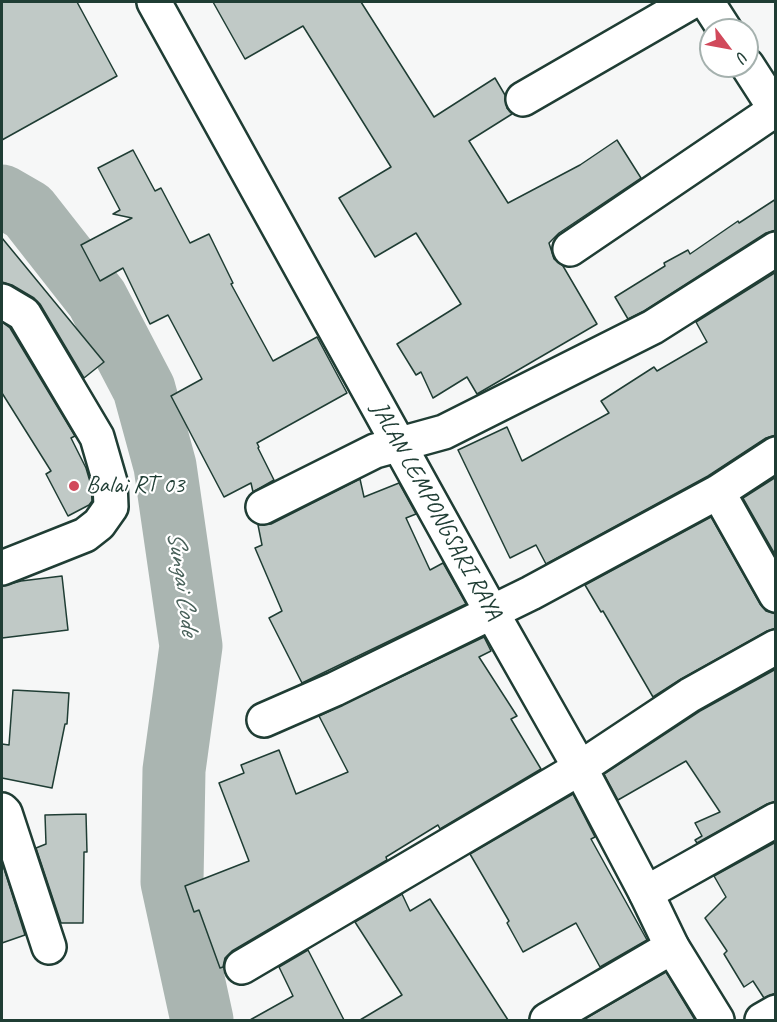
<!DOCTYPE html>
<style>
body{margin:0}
#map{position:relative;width:777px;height:1022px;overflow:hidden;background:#f6f7f7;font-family:Caveat,sans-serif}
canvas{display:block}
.frame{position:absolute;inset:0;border:3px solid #1f3d34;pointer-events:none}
.north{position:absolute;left:699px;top:18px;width:60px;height:60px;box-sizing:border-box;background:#fff;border:2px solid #a5b1ae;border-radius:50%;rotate:122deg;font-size:16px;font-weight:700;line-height:24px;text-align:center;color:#1f3d34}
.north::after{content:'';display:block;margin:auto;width:21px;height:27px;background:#d1495b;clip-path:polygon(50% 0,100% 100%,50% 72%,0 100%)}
</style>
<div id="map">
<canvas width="777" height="1022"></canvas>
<div class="frame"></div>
<div class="north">U</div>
</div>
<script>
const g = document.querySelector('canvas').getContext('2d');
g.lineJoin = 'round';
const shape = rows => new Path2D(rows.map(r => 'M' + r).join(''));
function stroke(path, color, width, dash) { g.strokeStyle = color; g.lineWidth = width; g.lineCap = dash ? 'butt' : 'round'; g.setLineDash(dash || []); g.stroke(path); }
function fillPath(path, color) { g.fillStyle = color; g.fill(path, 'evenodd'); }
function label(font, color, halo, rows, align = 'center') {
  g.font = font + ' Caveat,sans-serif'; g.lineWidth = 4.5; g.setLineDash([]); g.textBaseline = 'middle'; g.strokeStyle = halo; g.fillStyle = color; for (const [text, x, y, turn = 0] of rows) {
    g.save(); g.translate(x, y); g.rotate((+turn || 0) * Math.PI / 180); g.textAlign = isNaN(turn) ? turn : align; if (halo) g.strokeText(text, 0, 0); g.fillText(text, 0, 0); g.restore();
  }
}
stroke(shape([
 [2,196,28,211,97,299,144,389,165,466,191,646,174,770,172,882,202,1020]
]), '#aab5b1', 63);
const building = shape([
 [2,2,77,2,117,76,2,140,2,2],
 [213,2,361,2,434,117,495,78,505,95,507,108,512,114,469,141,508,203,580,165,617,140,641,178,559,233,549,243,554,259,563,266,597,324,477,394,467,377,433,398,421,372,416,375,397,344,461,304,416,233,375,257,339,198,391,167,303,26,245,59,213,2],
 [133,150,155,191,161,188,190,243,209,234,233,283,231,284,273,361,317,337,347,393,257,443,259,447,258,448,274,480,253,492,251,483,224,497,171,396,202,379,168,315,150,324,123,268,100,281,81,245,132,218,113,214,120,210,98,168,133,150],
 [776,199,776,230,766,233,644,311,628,319,615,297,665,266,664,263,688,250,690,254,738,221,739,223,776,199],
 [2,238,104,362,84,378,40,304,34,298,12,285,2,282,2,238],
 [776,272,776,435,766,438,708,476,546,564,536,545,510,558,458,450,507,427,522,461,609,413,601,401,654,367,657,371,707,342,696,322,776,272],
 [2,322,10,328,75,436,71,438,86,468,91,485,92,501,89,505,68,516,46,474,51,471,2,393,2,322],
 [776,477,776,556,743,498,776,477],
 [360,479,364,497,399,483,416,514,406,518,430,570,443,563,466,604,302,683,269,618,282,611,255,548,262,545,258,525,271,524,360,479],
 [711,517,760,604,766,611,776,614,776,628,767,631,681,679,653,697,603,611,601,612,585,585,711,517],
 [62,576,68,630,2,638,2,586,21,581,62,576],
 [484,637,491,651,479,657,517,716,511,719,541,769,440,829,438,825,386,857,387,860,232,951,225,958,223,967,220,968,199,910,194,912,185,886,249,861,219,783,244,773,241,765,279,750,296,794,348,772,319,716,484,637],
 [776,669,776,801,767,804,697,843,695,840,702,836,695,823,720,812,686,761,618,800,604,774,700,711,776,669],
 [13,690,69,693,67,724,65,724,52,788,2,778,2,744,9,745,13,690],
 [573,794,595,837,591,839,647,940,600,967,576,923,523,952,507,923,509,921,470,854,573,794],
 [86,814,87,852,84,852,83,923,61,923,36,848,46,844,45,815,86,814],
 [776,842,776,993,764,998,753,981,744,987,724,954,727,951,705,918,726,897,714,876,776,842],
 [2,862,25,935,2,943,2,862],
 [402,894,410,911,430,899,508,1020,360,1020,402,995,355,922,402,894],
 [308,950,344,1020,250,1020,293,996,279,967,308,950],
 [666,972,695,1020,583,1020,666,972]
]);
fillPath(building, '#c0c9c6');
stroke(building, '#1f3d34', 1.5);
const minor = shape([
 [707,2,725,30],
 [747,65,776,110],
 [523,99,691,2],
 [570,249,775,110],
 [2,301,24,314,97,437,110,482,111,507,99,524,85,535,2,568],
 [718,492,776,595],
 [263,507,375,451,444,432,653,327,776,249],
 [264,720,335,689,531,593,718,492,776,454],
 [2,810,5,813,49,947],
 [646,893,776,820],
 [242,967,580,768,690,695,776,647],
 [547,1020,672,947],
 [762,1020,776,1012]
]);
const major = shape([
 [154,2,491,611,580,768,646,893,672,947,717,1020]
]);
stroke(minor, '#1f3d34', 38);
stroke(major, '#1f3d34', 38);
stroke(minor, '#fff', 33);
stroke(major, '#fff', 33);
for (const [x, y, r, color] of [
 [74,486,6,"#d1495b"]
]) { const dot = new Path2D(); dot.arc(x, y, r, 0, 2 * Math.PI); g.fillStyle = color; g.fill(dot); stroke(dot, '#fff', 2); }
label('24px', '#1f3d34', '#fff', [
 ["Balai RT 03",86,486]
], 'left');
label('24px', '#1f3d34', '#fff', [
 ["JALAN LEMPONGSARI RAYA",436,511,61]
]);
label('italic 26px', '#49615a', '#fff', [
 ["Sungai Code",182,583,82]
]);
</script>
